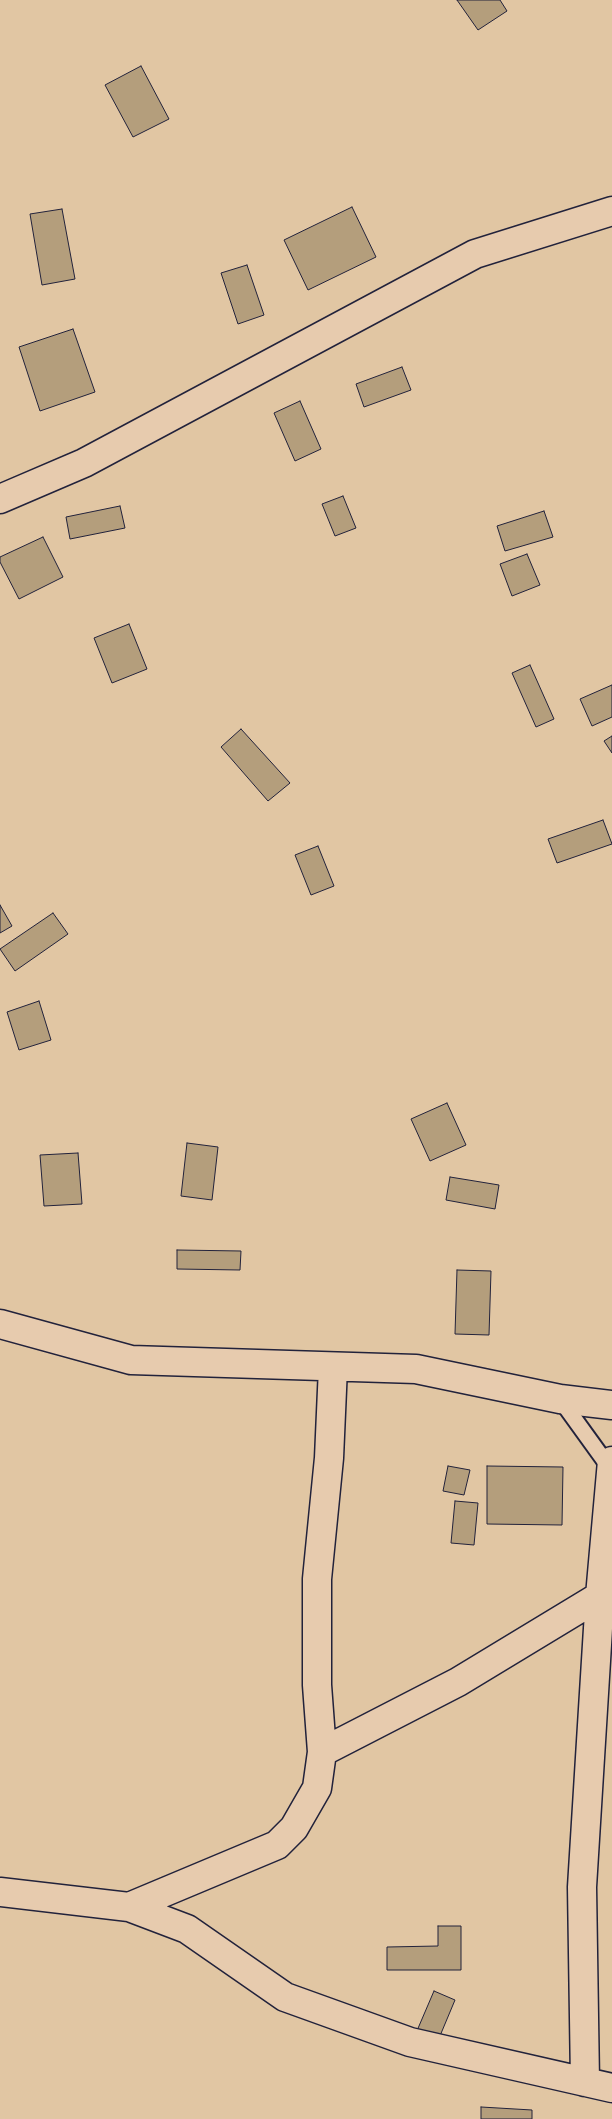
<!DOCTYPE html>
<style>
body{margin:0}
canvas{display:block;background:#e1c6a3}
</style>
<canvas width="612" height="2119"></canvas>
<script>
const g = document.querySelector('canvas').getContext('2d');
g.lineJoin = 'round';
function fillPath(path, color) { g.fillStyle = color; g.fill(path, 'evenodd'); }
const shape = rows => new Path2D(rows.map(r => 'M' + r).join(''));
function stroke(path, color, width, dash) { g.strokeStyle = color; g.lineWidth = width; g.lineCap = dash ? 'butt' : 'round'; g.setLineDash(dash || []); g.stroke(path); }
const building = shape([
 [457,0,500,0,507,11,478,30,457,0],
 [141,66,169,119,133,137,105,85,141,66],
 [352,207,376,257,308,290,284,240,352,207],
 [62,209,75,279,42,285,30,214,62,209],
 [247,265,264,315,238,324,221,273,247,265],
 [73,329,95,392,40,411,19,347,73,329],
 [402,367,411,390,364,407,356,384,402,367],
 [300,401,321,449,295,461,274,413,300,401],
 [343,496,356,528,335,536,322,504,343,496],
 [120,506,125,528,70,539,66,517,120,506],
 [544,511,553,537,505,551,497,526,544,511],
 [43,537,63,577,19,599,0,562,0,557,43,537],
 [527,554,540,585,512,596,500,564,527,554],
 [129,624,147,669,112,683,94,638,129,624],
 [530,665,554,719,536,727,512,673,530,665],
 [612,685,612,717,592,726,580,699,612,685],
 [241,729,290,783,268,801,221,747,241,729],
 [612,736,612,753,604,741,612,736],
 [603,820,612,844,557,863,548,839,603,820],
 [318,846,334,886,311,895,295,855,318,846],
 [0,905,12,926,0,933,0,905],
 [53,913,68,934,15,971,0,949,53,913],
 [39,1001,51,1040,19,1050,7,1012,39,1001],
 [447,1103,466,1145,430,1161,411,1119,447,1103],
 [187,1143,218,1147,212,1200,181,1196,187,1143],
 [78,1153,82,1204,44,1206,40,1155,78,1153],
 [450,1177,499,1185,495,1209,446,1200,450,1177],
 [177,1250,241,1251,240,1270,177,1269,177,1250],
 [457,1270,491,1271,489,1335,455,1334,457,1270],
 [448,1466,470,1470,464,1495,443,1491,448,1466],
 [487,1466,563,1467,562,1525,487,1524,487,1466],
 [455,1501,478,1503,474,1545,451,1543,455,1501],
 [438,1926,461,1926,461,1970,387,1970,387,1947,438,1946,438,1926],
 [434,1991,455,2000,437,2043,416,2033,434,1991],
 [481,2107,532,2110,532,2119,481,2119,481,2107]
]);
fillPath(building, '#b49e7c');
stroke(building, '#22223b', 1);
const service = shape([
 [560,1399,612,1471]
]);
const minor = shape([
 [0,499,84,463,475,254,612,211],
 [0,1324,131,1360,416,1369,560,1399,612,1405],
 [322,1752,458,1682,600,1596],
 [0,1892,129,1907,187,1929,285,1997,410,2042,612,2088],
 [129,1907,277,1845,294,1828,317,1788,322,1752,317,1685,317,1579,329,1458,333,1367],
 [585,2082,582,1887,600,1596,612,1461]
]);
stroke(service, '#22223b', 19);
stroke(minor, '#22223b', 31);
stroke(service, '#e7cbae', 15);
stroke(minor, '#e7cbae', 28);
</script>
